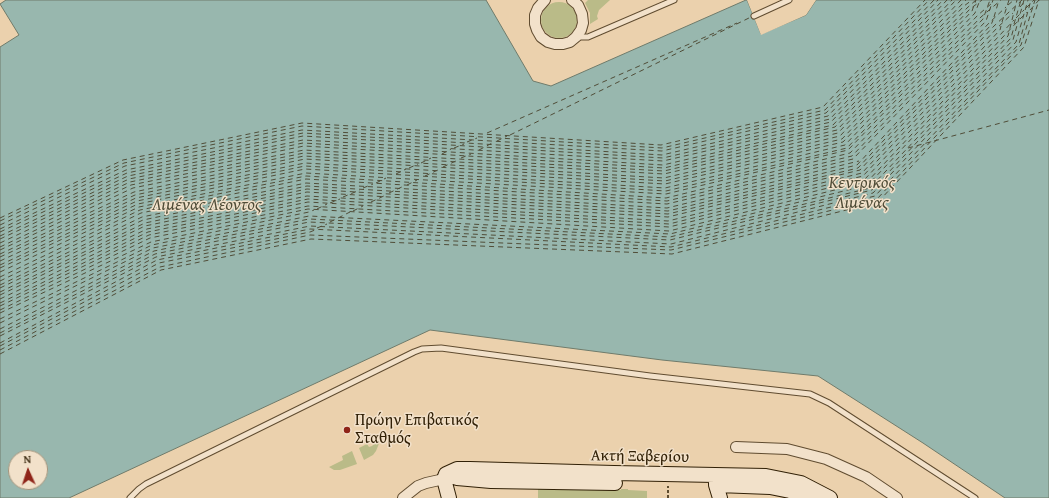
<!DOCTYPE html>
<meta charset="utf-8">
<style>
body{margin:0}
#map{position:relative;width:1049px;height:498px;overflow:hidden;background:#ebd1ad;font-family:"Gentium Book Plus",serif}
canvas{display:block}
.north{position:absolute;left:8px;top:450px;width:40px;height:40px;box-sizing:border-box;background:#f2e1ca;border:1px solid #a5947c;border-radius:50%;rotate:357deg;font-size:11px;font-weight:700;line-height:16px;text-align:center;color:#312006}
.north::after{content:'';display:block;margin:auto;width:14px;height:18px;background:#8f2418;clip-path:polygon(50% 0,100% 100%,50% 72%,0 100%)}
</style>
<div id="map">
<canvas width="1049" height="498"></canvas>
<div class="north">N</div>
</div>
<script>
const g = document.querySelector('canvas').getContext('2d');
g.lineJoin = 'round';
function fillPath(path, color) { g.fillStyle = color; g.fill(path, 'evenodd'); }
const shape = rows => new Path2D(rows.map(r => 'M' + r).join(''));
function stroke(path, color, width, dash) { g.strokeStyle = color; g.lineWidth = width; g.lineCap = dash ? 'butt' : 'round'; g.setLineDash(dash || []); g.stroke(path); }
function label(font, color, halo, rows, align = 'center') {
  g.font = font + ' "Gentium Book Plus",serif'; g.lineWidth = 3; g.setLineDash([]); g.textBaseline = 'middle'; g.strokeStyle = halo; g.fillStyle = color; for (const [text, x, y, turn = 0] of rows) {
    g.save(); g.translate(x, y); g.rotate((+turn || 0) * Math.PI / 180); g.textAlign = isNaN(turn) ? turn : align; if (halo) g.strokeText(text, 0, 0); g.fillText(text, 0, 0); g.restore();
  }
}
fillPath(shape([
 [588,0,610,0,599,10,597,16,598,19,590,24,590,13,585,3],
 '541 20a18 18 0 1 1 36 0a18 18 0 1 1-36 0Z',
 [378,440,380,441,376,451,373,455,364,460,359,448,367,444,369,447,372,446],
 [352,451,357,464,340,470,334,470,329,467,343,460,342,456],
 [538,488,621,490,621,489,628,489,628,490,647,491,647,498,538,498]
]), '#babb88');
const water = shape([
 [6,0,486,0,533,81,551,86,746,0,747,0,761,34,806,15,816,0,1049,0,1049,498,1005,498,923,443,818,376,662,360,430,330,69,498,0,498,0,47,19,35,0,4,6,0],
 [16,458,40,458,40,482,16,482,16,458]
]);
fillPath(water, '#98b7ae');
stroke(water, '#6f7b6b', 1);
fillPath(shape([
 [747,0,749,0,762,32,805,13,814,0,816,0,806,15,761,35]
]), '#ebd1ad');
stroke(shape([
 [1008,5,1014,0],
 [1020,7,1026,0],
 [1026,8,1034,0],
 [1030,10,1039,0],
 [994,17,999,0],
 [1016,18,1024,10],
 [1020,19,1027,12],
 [1002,22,1009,0],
 [1014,24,1021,0],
 [487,133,737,23],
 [510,135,751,17],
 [497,141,507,136],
 [467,142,477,138],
 [454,148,464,144],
 [908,148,1049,110],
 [479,150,494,142],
 [442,154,451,149],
 [461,158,471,154],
 [421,163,431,158],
 [443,167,458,160],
 [409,168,418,164],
 [396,174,406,169],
 [425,176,440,169],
 [376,183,386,178],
 [407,185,417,180],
 [363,188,373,184],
 [389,193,404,186],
 [343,197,360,190],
 [371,202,386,195],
 [330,203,340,199],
 [317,209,327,204],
 [353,211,363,206],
 [0,218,123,160,302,123,661,145,823,107,925,0],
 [0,221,124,163,302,126,662,148,825,110,929,0],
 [330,222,350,212],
 [0,225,125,166,302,130,662,151,826,113,934,0],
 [317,228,327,224],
 [0,229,126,170,303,133,662,155,828,116,938,0],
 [0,232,127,173,303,136,663,158,830,119,943,0],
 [0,236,128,176,303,140,663,161,831,122,947,0],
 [0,239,129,179,303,143,663,165,833,125,952,0],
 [0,243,130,182,304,146,664,168,835,127,956,0],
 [0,247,131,185,304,150,664,171,837,130,961,0],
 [0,250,133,188,304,153,664,174,838,133,966,0],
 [0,254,134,192,304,156,664,178,840,136,964,6,972,0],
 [0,257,135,195,305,159,665,181,842,139,967,8,976,0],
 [0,261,136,198,305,163,665,184,843,142,970,9,982,0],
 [0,265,137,201,305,166,665,188,845,145,972,11,976,0],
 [0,268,138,204,305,169,666,191,847,148,975,13,980,0],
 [0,272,139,207,306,173,666,194,848,150,978,15,991,4],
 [0,277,140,210,306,176,666,198,850,153,981,17,1001,0],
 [0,281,141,213,306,179,667,201,852,156,983,19,990,0],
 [0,285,142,217,306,183,667,204,853,159,986,21,993,0],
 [0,288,143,220,307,186,667,208,859,161],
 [0,292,145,223,307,189,668,211,857,165,989,23,1006,7],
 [0,295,145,226,307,192,668,214,858,168,991,25,993,20],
 [0,299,147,229,307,196,668,217,860,170,994,26,1022,0],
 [0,303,148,232,308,199,668,221,862,173,997,28,1013,13],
 [0,306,149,235,308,202,669,224,863,176,1000,30,1001,26],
 [0,310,150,238,308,206,669,227,865,179,1014,20],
 [0,313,151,242,308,209,669,231,867,182,1017,22],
 [0,319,152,245,309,212,314,210],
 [0,323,153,248,309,216,670,234,868,185,1008,36,1017,0],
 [0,329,154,251,309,219,670,237,870,188,1011,38,1014,27],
 [0,333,155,254,309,222,670,240,872,190,1013,40,1024,0],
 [0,336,156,257,310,226,671,244,873,193,1016,42,1028,0],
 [0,343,157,260,310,229,671,247,875,196,1019,44,1031,0],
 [0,346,159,263,310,232,315,230],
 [0,350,160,267,310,235,671,250,877,199,1021,45,1035,0],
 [0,354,161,270,311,239,672,254,878,202,1024,47,1039,0]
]), '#504d38', 1, [5, 4]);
const lane = shape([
 [754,16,789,0],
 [576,37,588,37,674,0],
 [130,498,139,489,146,484,414,352,422,349,441,348,650,376,810,394,829,403,975,498]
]);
const street = shape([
 [545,0,538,8,535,15,535,24,537,30,541,37,548,42,555,44,563,44,570,42,576,37,581,30,583,23,582,14,578,5,572,0],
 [736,447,787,449,826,459,866,477,897,498],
 [403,498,418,486,426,483,444,479]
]);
const secondary = shape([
 [446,474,457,478,491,481,615,483],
 [716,476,716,485,720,498],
 [718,485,770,487,790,491,808,498],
 [449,498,444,479,446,474,457,469,470,469,614,473,766,476,801,483,830,498]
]);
stroke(lane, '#604c30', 7);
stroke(street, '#604c30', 12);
stroke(secondary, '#312006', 16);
stroke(shape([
 [668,498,668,486]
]), '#312006', 1.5, [3, 2]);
stroke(lane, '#f2e1ca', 5);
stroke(street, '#f2e1ca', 10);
stroke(secondary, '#f2e1ca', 14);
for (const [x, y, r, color] of [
 [347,430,4,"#8f2418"]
]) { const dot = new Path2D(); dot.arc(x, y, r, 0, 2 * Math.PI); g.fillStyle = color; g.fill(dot); stroke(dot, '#f2e1ca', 1.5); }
label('16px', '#312006', '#f2e1ca', [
 ["Πρώην Επιβατικός",355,421],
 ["Σταθμός",355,439]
], 'left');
label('16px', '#312006', '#f2e1ca', [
 ["Ακτή Ξαβερίου",640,457,1]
]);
label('italic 17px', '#504d38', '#f2e1ca', [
 ["Κεντρικός",862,184],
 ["Λιμένας",862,204],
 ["Λιμένας Λέοντος",207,206]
]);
</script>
